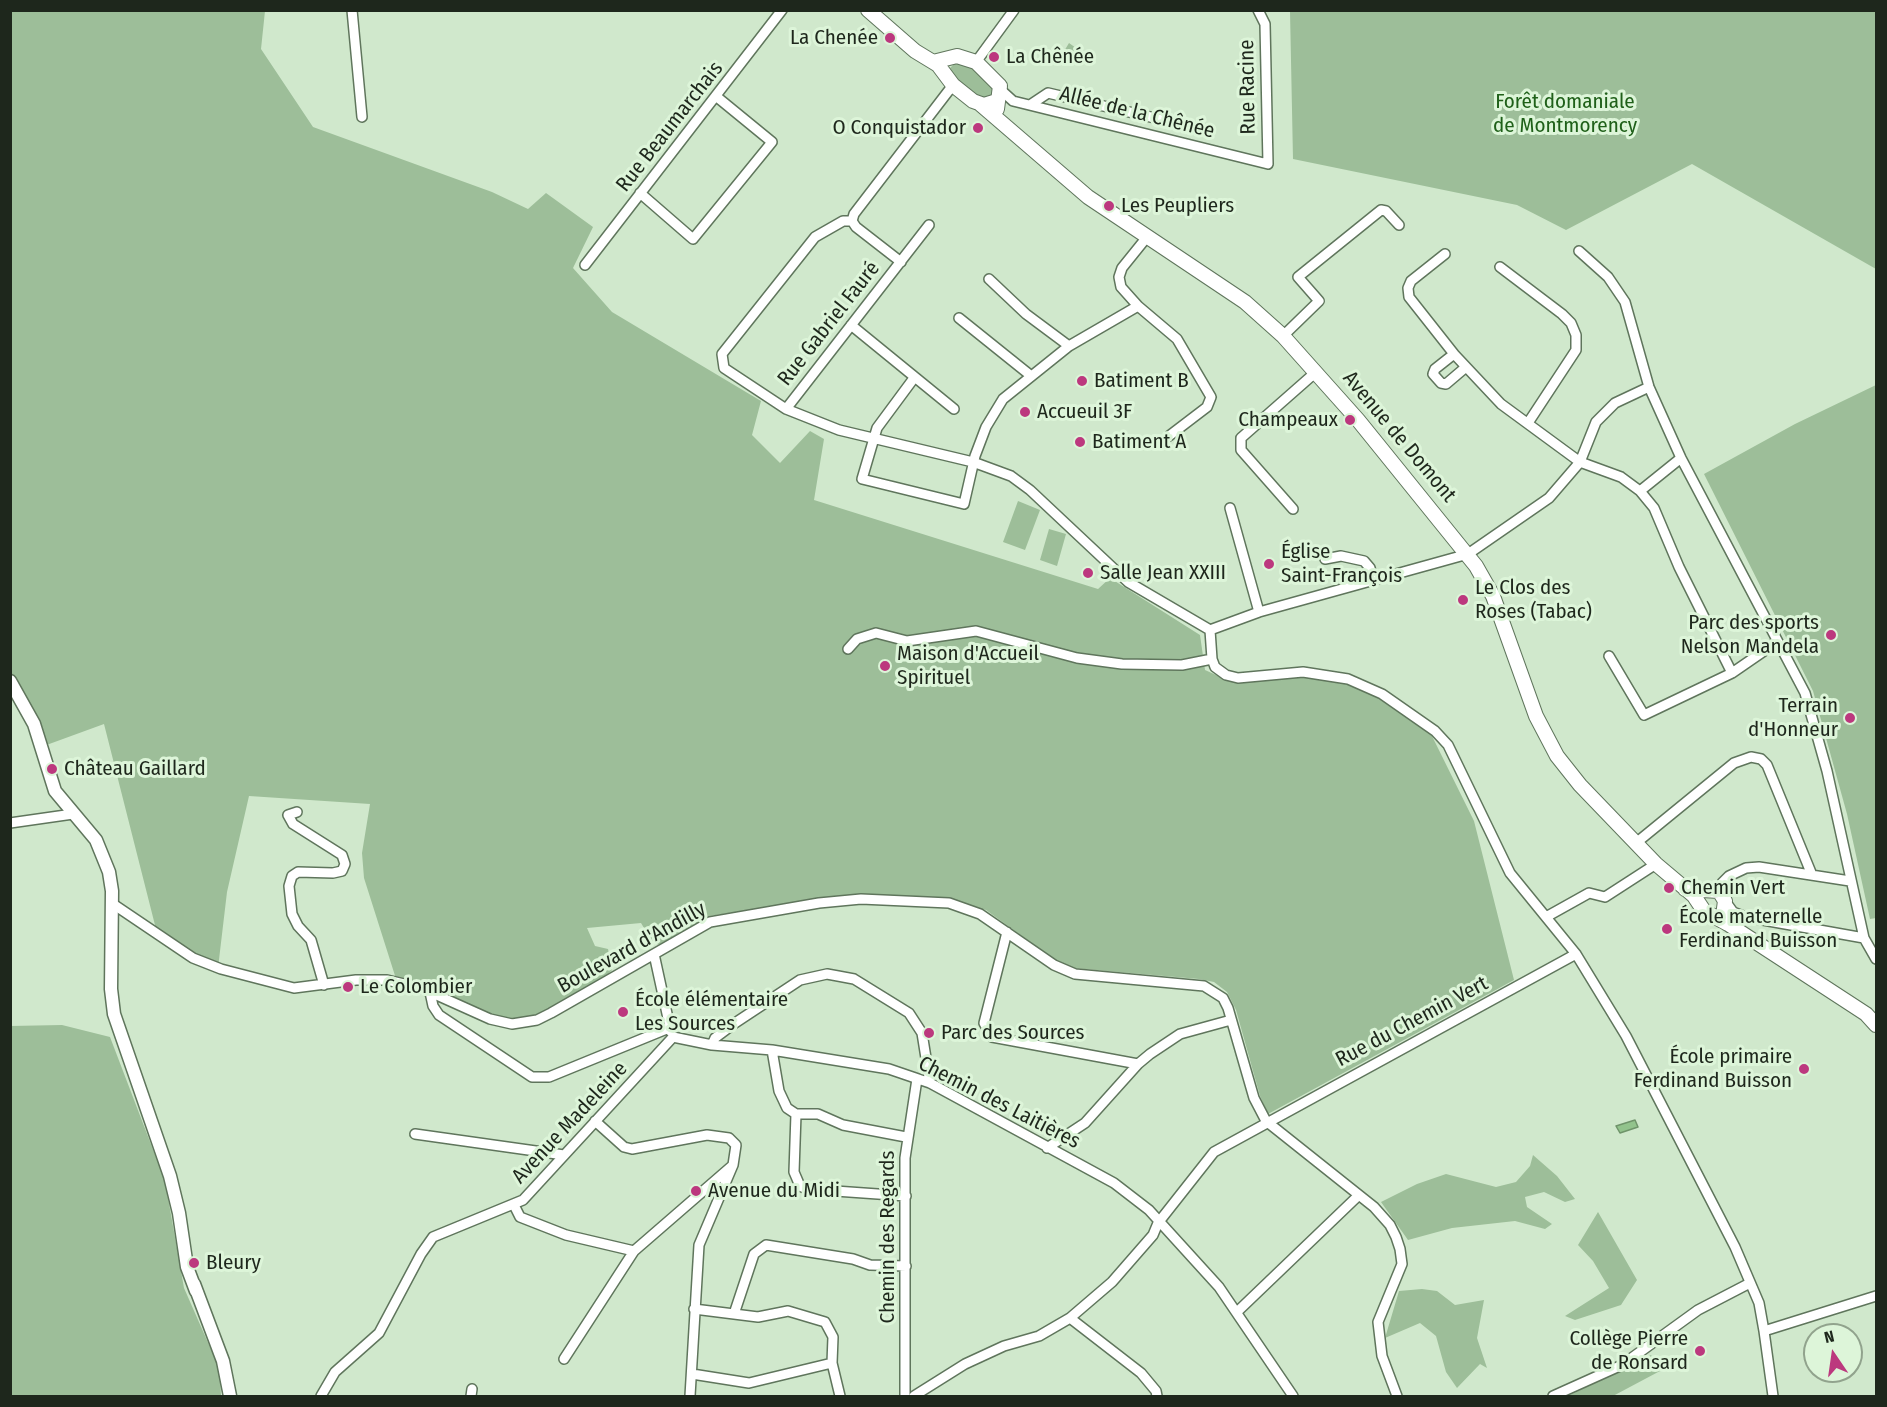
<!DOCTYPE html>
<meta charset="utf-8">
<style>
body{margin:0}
#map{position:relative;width:1887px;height:1407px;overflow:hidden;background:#d0e8cc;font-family:"Fira Sans Condensed",sans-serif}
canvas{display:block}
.frame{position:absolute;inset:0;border:12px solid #1e271c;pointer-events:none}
.north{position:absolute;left:1803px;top:1323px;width:60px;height:60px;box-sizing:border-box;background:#ddf5d9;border:2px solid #91a38d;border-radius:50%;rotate:347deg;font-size:16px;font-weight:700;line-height:24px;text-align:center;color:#1e271c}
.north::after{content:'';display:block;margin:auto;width:21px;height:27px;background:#bc387e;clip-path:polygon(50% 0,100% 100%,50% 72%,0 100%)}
</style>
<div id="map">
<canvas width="1887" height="1407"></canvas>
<div class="frame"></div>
<div class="north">N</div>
</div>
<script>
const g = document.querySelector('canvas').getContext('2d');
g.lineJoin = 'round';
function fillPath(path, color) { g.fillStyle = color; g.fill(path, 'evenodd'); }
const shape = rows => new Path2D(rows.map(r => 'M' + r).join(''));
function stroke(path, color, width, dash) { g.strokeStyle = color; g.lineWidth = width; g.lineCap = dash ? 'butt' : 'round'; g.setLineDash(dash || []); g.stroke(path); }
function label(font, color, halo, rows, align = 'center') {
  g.font = font + ' "Fira Sans Condensed",sans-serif'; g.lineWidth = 6; g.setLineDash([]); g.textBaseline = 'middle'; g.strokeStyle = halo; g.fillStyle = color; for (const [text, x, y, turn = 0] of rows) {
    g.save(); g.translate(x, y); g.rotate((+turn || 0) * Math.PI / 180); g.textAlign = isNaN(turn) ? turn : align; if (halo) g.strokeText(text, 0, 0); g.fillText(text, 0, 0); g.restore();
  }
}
fillPath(shape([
 [11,11,265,11,261,49,313,127,492,192,528,209,546,193,593,227,573,268,612,312,761,401,752,435,780,463,810,431,824,439,814,500,1098,589,1110,578,1200,635,1205,670,1225,679,1304,677,1362,687,1431,734,1474,821,1514,980,1268,1114,1260,1096,1236,1010,1227,992,1214,982,1199,979,1073,968,1055,960,986,910,948,899,849,895,709,916,660,945,653,943,641,923,587,928,595,946,608,949,612,970,603,979,548,1011,504,1023,397,982,364,878,362,853,370,804,249,796,227,892,218,968,157,933,104,724,41,747,11,681],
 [1290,11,1876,11,1876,269,1692,164,1566,230,1517,205,1293,159],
 [1069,43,1083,53,1076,62,1063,53],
 [965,62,991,82,995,87,995,95,984,101,954,79,950,68,955,63],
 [1876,385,1876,918,1870,919,1847,814,1813,691,1704,474,1795,424],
 [1018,501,1040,510,1025,550,1003,542],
 [1049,529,1066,534,1057,566,1040,560],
 [62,1025,110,1037,165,1181,184,1288,220,1370,221,1396,11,1396,10,1026],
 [1533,1155,1557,1176,1575,1199,1565,1202,1544,1192,1525,1197,1527,1207,1552,1224,1545,1229,1515,1221,1452,1228,1408,1240,1381,1202,1417,1184,1446,1174,1496,1187,1516,1182,1530,1166],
 [1598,1212,1637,1280,1621,1305,1575,1320,1565,1316,1609,1288,1593,1261,1578,1245],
 [1422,1289,1437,1291,1455,1305,1484,1300,1477,1338,1487,1368,1480,1364,1457,1388,1446,1372,1436,1336,1420,1323,1385,1338,1399,1291],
 [1651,1355,1660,1371,1613,1396,1568,1396]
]), '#9dbe99');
const water = shape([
 [1635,1120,1638,1127,1620,1133,1616,1126,1635,1120]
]);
fillPath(water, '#92c38c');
stroke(water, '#6f946a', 1.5);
const minor = shape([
 [352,10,362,117],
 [976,62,1014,10],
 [1002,91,1013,101,1268,164,1265,24,1258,10],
 [1030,105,1048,93,1206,130],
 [640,193,693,239,772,142,717,97],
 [852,221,843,221,815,237,722,354,724,368,786,409,839,430,973,462,1011,476,1030,490,1128,582,1210,630],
 [852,221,854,214,953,85],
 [852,221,856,227,901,262],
 [1579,251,1608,277,1625,302,1649,387,1681,458,1805,693,1827,771,1864,938,1876,959],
 [1445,254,1411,281,1408,288,1409,297,1454,354,1501,404,1580,462,1621,477,1640,491,1654,508,1679,567,1732,673],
 [585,265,782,10],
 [1500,267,1562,314,1571,323,1576,335,1576,350,1528,423],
 [989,279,1026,314,1069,346],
 [1138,306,1177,339,1211,397,1207,407,1169,436],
 [959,318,1030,375],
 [851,325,954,409],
 [1283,336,1319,301,1298,277,1381,210,1386,211,1399,225],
 [1454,354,1435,369,1433,374,1441,383,1446,384,1466,367],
 [914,378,877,428,862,479,964,504,975,456,986,427,1003,399,1069,346,1138,306,1121,287,1119,277,1122,268,1147,237],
 [786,409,929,225],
 [1640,491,1681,458],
 [1230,508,1259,612],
 [1293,509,1241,450,1241,438,1316,372],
 [1325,559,1341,556,1364,561,1370,568,1374,581],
 [1210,630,1212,659,1215,667,1226,675,1238,678,1303,672,1348,679,1382,694,1435,731,1448,745,1510,873,1576,954,1626,1036,1735,1247,1759,1303,1764,1331,1876,1296],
 [1210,630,1259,612,1468,554,1549,498,1580,462,1596,422,1615,403,1649,387],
 [848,649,857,639,876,633,907,641,976,631,1077,658,1122,664,1182,665,1212,659],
 [1609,656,1644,715,1732,673,1777,642],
 [297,812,288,815,293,824,342,855,345,864,342,871,333,873,298,872,292,876,289,886,292,914,298,926,311,940,324,985],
 [10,823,73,814],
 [1636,843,1734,763,1751,757,1761,759,1767,765,1812,875],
 [1722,883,1729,876,1746,868,1759,867,1850,881],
 [1725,901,1733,912,1746,917,1864,938],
 [113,904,193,958,221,969,294,988,356,980,387,980,421,988,490,1019,512,1024,537,1020,551,1013,710,922,819,903,861,899,949,903,980,914,1054,965,1075,974,1204,986,1223,998,1228,1008,1254,1098,1266,1121,1374,1207,1390,1225,1396,1237,1400,1249,1402,1264,1378,1322,1382,1356,1397,1396],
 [1546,917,1589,893,1605,897,1656,864],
 [1007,932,984,1023,992,1037,1138,1064],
 [654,954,671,1032],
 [430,992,433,1006,439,1015,532,1077,549,1077,669,1028],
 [673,1037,712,1045,772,1050,889,1069,930,1083,1114,1183,1149,1210,1219,1287,1293,1396],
 [712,1045,715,1038,735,1023,800,980,827,974,838,976,854,979,909,1013,922,1033,930,1083],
 [772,1050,779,1091,787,1108,796,1114,794,1172,800,1186,807,1189,906,1196],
 [796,1114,818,1114,843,1125,906,1137],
 [595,1121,624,1147,632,1149,707,1135,729,1138,736,1145,733,1165,699,1245,690,1396],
 [415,1134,564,1155],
 [1047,1148,1085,1123,1138,1064,1150,1054,1180,1034,1231,1020],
 [514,1205,520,1217,566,1235,634,1251,732,1166],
 [694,1309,758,1317,788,1311,825,1322,833,1337,832,1363,840,1396],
 [1238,1311,1359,1195],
 [734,1314,754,1254,766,1245,853,1259,870,1265,906,1266],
 [1070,1318,1141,1373,1156,1391,1157,1396],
 [1764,1331,1773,1396],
 [564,1359,634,1251],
 [692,1374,749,1383,832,1363],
 [321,1396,335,1372,379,1333,421,1254,433,1237,523,1200,673,1037],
 [471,1396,472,1389],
 [905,1396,905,1158,917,1079],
 [914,1396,965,1364,1004,1346,1039,1336,1070,1318,1112,1282,1153,1235,1158,1223,1214,1152,1576,954],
 [1553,1396,1622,1365,1698,1310,1750,1283]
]);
const tertiary = shape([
 [10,681,34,724,55,791,96,840,109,872,112,891,111,989,114,1014,170,1176,179,1213,187,1267,196,1291],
 [194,1284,223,1361,230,1396]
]);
const secondary = shape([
 [868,10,915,51,938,65,953,85,973,101,984,105,997,101],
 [933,62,957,56,976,62,1000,86,997,109],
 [980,104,1088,197,1245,302,1283,336,1358,420,1476,566,1493,596,1536,716,1557,756,1580,785,1656,864,1694,896,1704,911,1728,924,1866,1014,1876,1025],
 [1685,889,1719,891,1725,901,1723,916,1728,924]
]);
stroke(minor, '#5f755c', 12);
stroke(tertiary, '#5f755c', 15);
stroke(secondary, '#5f755c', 16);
stroke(minor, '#fff', 9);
stroke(tertiary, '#fff', 12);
stroke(secondary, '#fff', 14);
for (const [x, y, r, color] of [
 [890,38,6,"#bc387e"],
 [994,57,6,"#bc387e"],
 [978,128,6,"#bc387e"],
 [1109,206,6,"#bc387e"],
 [1082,381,6,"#bc387e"],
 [1025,412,6,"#bc387e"],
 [1350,420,6,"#bc387e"],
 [1080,442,6,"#bc387e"],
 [1269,564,6,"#bc387e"],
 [1088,573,6,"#bc387e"],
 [1463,600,6,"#bc387e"],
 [1831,635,6,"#bc387e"],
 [885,666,6,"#bc387e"],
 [1850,718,6,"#bc387e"],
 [52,769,6,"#bc387e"],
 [1669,888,6,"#bc387e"],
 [1667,929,6,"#bc387e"],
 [348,987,6,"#bc387e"],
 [623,1012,6,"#bc387e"],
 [929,1033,6,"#bc387e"],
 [1804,1069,6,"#bc387e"],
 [696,1191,6,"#bc387e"],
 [194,1263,6,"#bc387e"],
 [1700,1351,6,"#bc387e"]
]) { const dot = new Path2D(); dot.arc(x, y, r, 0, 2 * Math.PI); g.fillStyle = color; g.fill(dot); stroke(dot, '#ddf5d9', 2); }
label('21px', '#1e271c', '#ddf5d9', [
 ["La Chenée",878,38,"right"],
 ["La Chênée",1006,57],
 ["O Conquistador",966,128,"right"],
 ["Les Peupliers",1121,206],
 ["Batiment B",1094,381],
 ["Accueuil 3F",1037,412],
 ["Champeaux",1338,420,"right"],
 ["Batiment A",1092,442],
 ["Église",1281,552],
 ["Saint-François",1281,576],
 ["Salle Jean XXIII",1100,573],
 ["Le Clos des",1475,588],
 ["Roses (Tabac)",1475,612],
 ["Parc des sports",1819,623,"right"],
 ["Nelson Mandela",1819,647,"right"],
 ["Maison d'Accueil",897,654],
 ["Spirituel",897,678],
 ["Terrain",1838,706,"right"],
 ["d'Honneur",1838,730,"right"],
 ["Château Gaillard",64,769],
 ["Chemin Vert",1681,888],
 ["École maternelle",1679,917],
 ["Ferdinand Buisson",1679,941],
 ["Le Colombier",360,987],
 ["École élémentaire",635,1000],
 ["Les Sources",635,1024],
 ["Parc des Sources",941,1033],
 ["École primaire",1792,1057,"right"],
 ["Ferdinand Buisson",1792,1081,"right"],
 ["Avenue du Midi",708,1191],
 ["Bleury",206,1263],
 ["Collège Pierre",1688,1339,"right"],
 ["de Ronsard",1688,1363,"right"]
], 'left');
label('21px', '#1e271c', '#ddf5d9', [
 ["Rue Racine",1248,87,-91],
 ["Allée de la Chênée",1137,113,14],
 ["Rue Beaumarchais",670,127,-52],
 ["Rue Gabriel Fauré",829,324,-52],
 ["Avenue de Domont",1399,437,50],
 ["Boulevard d'Andilly",632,948,-29],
 ["Rue du Chemin Vert",1412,1022,-28],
 ["Chemin des Laitières",999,1103,27],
 ["Avenue Madeleine",570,1123,-47],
 ["Chemin des Regards",888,1237,-90]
]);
label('21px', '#1f6019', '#ddf5d9', [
 ["Forêt domaniale",1565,102],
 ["de Montmorency",1565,126]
]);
</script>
